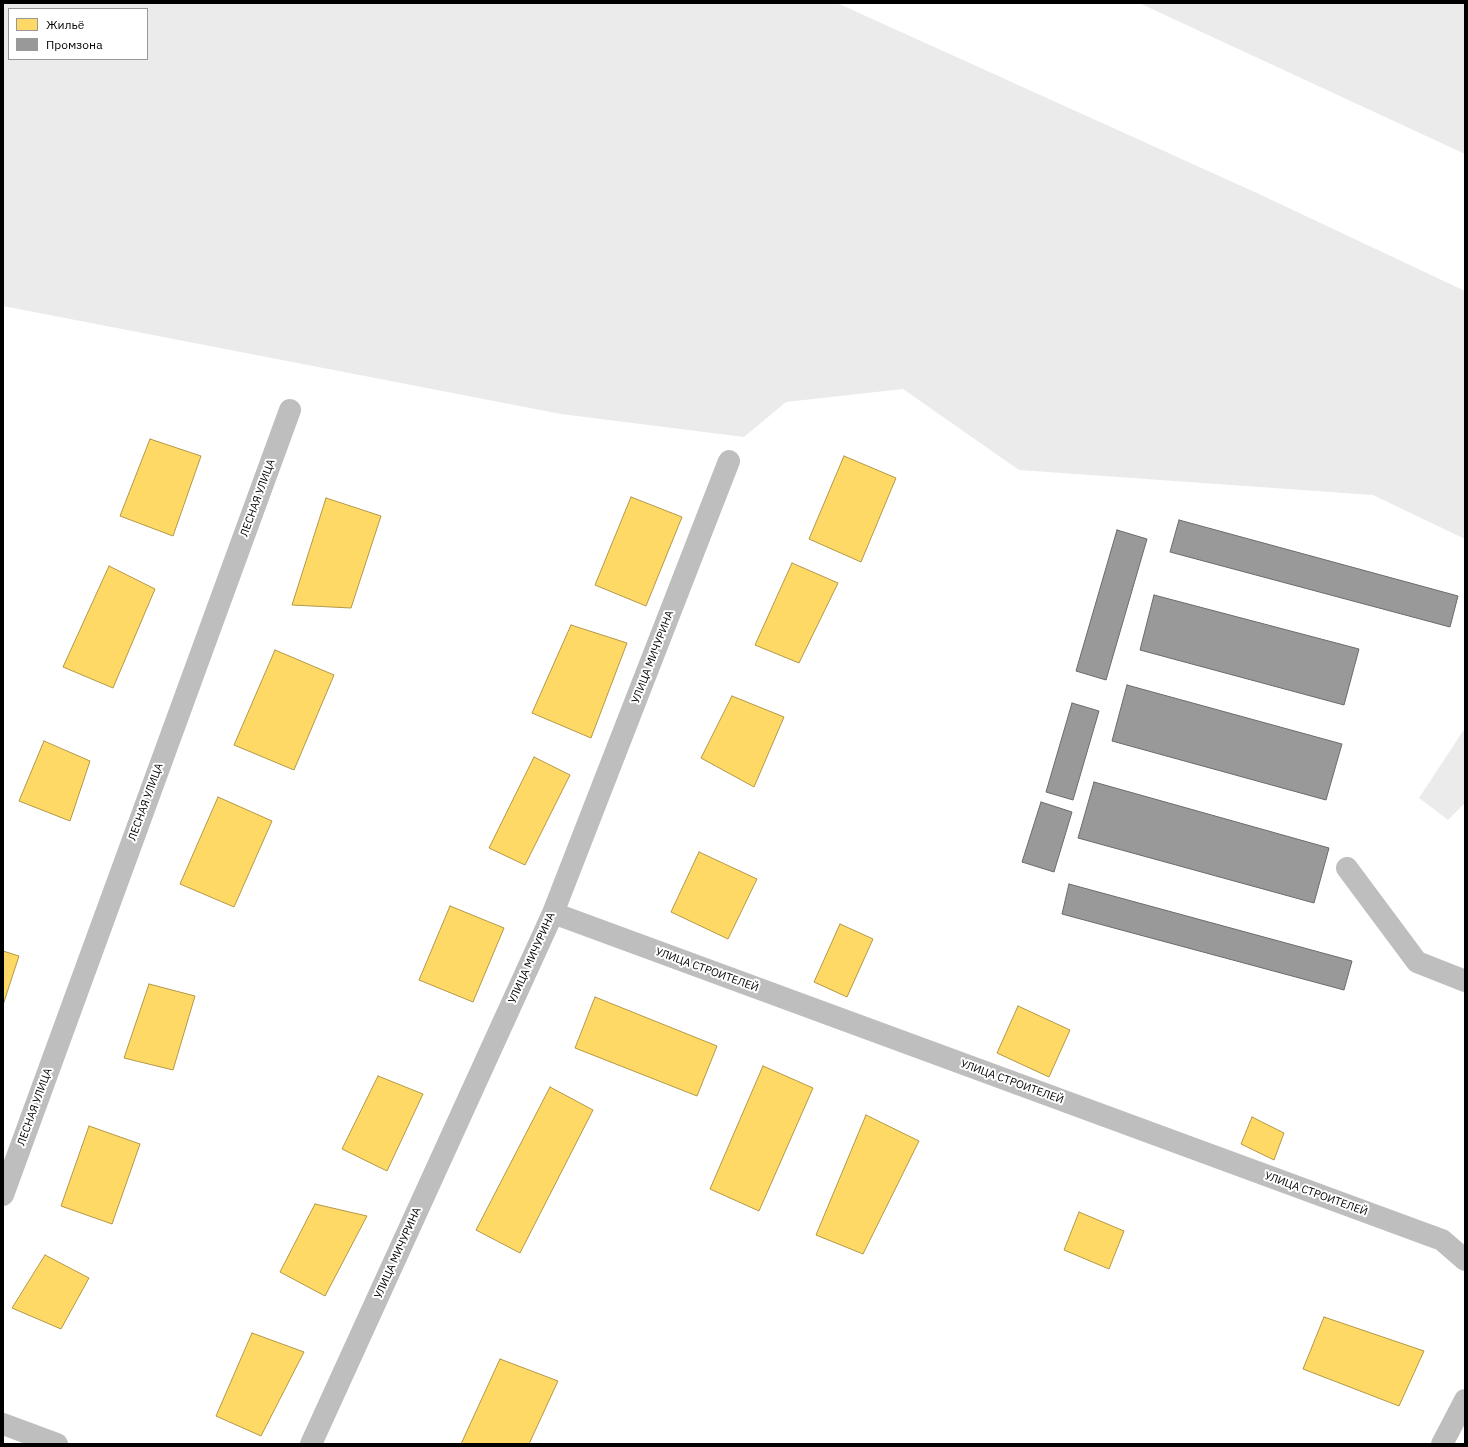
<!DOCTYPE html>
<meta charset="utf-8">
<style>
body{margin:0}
#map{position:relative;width:1468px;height:1447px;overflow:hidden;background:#fff;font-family:"IBM Plex Sans",sans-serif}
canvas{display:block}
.frame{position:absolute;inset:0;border:4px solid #000;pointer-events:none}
.legend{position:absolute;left:8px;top:8px;width:140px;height:52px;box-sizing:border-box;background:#fff;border:1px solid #999;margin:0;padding:5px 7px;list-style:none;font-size:12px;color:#000}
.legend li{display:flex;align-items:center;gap:8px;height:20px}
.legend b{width:20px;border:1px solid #999}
</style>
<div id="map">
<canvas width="1468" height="1447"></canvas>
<div class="frame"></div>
<ul class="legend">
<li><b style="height:11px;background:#ffd966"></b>Жильё</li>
<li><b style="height:11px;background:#999"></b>Промзона</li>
</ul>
</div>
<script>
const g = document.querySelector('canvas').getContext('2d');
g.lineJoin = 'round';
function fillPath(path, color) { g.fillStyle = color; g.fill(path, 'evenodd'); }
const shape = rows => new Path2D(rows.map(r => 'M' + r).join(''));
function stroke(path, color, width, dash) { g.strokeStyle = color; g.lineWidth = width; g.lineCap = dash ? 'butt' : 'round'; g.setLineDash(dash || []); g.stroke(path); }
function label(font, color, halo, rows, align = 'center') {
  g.font = font + ' "IBM Plex Sans",sans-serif'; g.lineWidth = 4; g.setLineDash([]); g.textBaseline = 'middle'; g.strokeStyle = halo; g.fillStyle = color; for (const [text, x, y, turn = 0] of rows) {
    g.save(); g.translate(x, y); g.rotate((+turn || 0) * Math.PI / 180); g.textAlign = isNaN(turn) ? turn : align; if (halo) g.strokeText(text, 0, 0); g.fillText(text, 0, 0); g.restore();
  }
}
fillPath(shape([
 [3,3,837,3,1259,194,1465,291,1465,539,1373,495,1019,470,903,389,786,402,744,437,561,414,3,306],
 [9,9,147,9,147,59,9,59],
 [1139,3,1465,3,1465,154],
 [1465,728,1465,803,1448,820,1419,798]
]), '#ebebeb');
const homes = shape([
 [150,439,201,456,173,536,120,516,150,439],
 [844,456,896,478,861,562,809,539,844,456],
 [631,497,682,517,646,606,595,585,631,497],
 [326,498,381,516,351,608,292,605,326,498],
 [792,563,838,583,799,663,755,645,792,563],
 [109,566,155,589,113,688,63,667,109,566],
 [571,625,627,643,591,738,532,713,571,625],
 [275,650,334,675,294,770,234,745,275,650],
 [732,696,784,717,754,787,701,758,732,696],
 [44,741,90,761,70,821,19,801,44,741],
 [534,757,570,775,525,865,489,848,534,757],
 [218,797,272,821,234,907,180,884,218,797],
 [699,852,757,879,728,939,671,912,699,852],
 [450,906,504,928,473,1002,419,980,450,906],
 [840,924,873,939,847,997,814,982,840,924],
 [3,951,19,956,3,1005,3,951],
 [149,984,195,996,173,1070,124,1058,149,984],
 [595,997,717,1046,697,1096,575,1048,595,997],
 [1018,1006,1070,1030,1049,1077,997,1053,1018,1006],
 [763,1066,813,1088,759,1211,710,1189,763,1066],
 [378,1076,423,1094,387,1171,342,1149,378,1076],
 [550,1087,593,1110,520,1253,476,1230,550,1087],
 [866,1115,919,1141,863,1254,816,1235,866,1115],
 [1252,1117,1284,1133,1274,1160,1241,1144,1252,1117],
 [89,1126,140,1144,112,1224,61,1206,89,1126],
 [315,1204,367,1216,325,1296,280,1272,315,1204],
 [1079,1212,1124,1231,1109,1269,1064,1250,1079,1212],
 [45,1255,89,1278,61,1329,12,1308,45,1255],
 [1324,1317,1424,1351,1399,1406,1303,1369,1324,1317],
 [252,1333,304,1352,261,1436,216,1416,252,1333],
 [500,1359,558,1381,529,1444,461,1444,500,1359]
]);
fillPath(homes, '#ffd966');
stroke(homes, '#b29847', 1);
const industry = shape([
 [1179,520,1458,596,1450,627,1170,552,1179,520],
 [1117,530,1147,539,1106,680,1076,671,1117,530],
 [1154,595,1359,649,1344,705,1140,650,1154,595],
 [1127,685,1342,744,1326,800,1112,741,1127,685],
 [1072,703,1099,711,1073,800,1046,792,1072,703],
 [1094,782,1329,848,1314,903,1078,838,1094,782],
 [1041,802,1072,812,1054,872,1022,862,1041,802],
 [1069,884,1352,961,1344,990,1062,914,1069,884]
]);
fillPath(industry, '#999');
stroke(industry, '#6b6b6b', 1);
stroke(shape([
 [1347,868,1417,962,1465,981],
 [553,913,1442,1240,1465,1260],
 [3,1195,290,410],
 [3,1424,57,1444],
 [311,1444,553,913,729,461],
 [1442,1444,1465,1400]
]), '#bebebe', 22);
label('11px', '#000', '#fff', [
 ["ЛЕСНАЯ УЛИЦА",258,498,-70],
 ["УЛИЦА МИЧУРИНА",653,657,-69],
 ["ЛЕСНАЯ УЛИЦА",146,802,-70],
 ["УЛИЦА МИЧУРИНА",532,958,-66],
 ["УЛИЦА СТРОИТЕЛЕЙ",707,970,20],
 ["УЛИЦА СТРОИТЕЛЕЙ",1012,1082,20],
 ["ЛЕСНАЯ УЛИЦА",35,1107,-70],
 ["УЛИЦА СТРОИТЕЛЕЙ",1316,1194,20],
 ["УЛИЦА МИЧУРИНА",398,1253,-66]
]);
</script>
